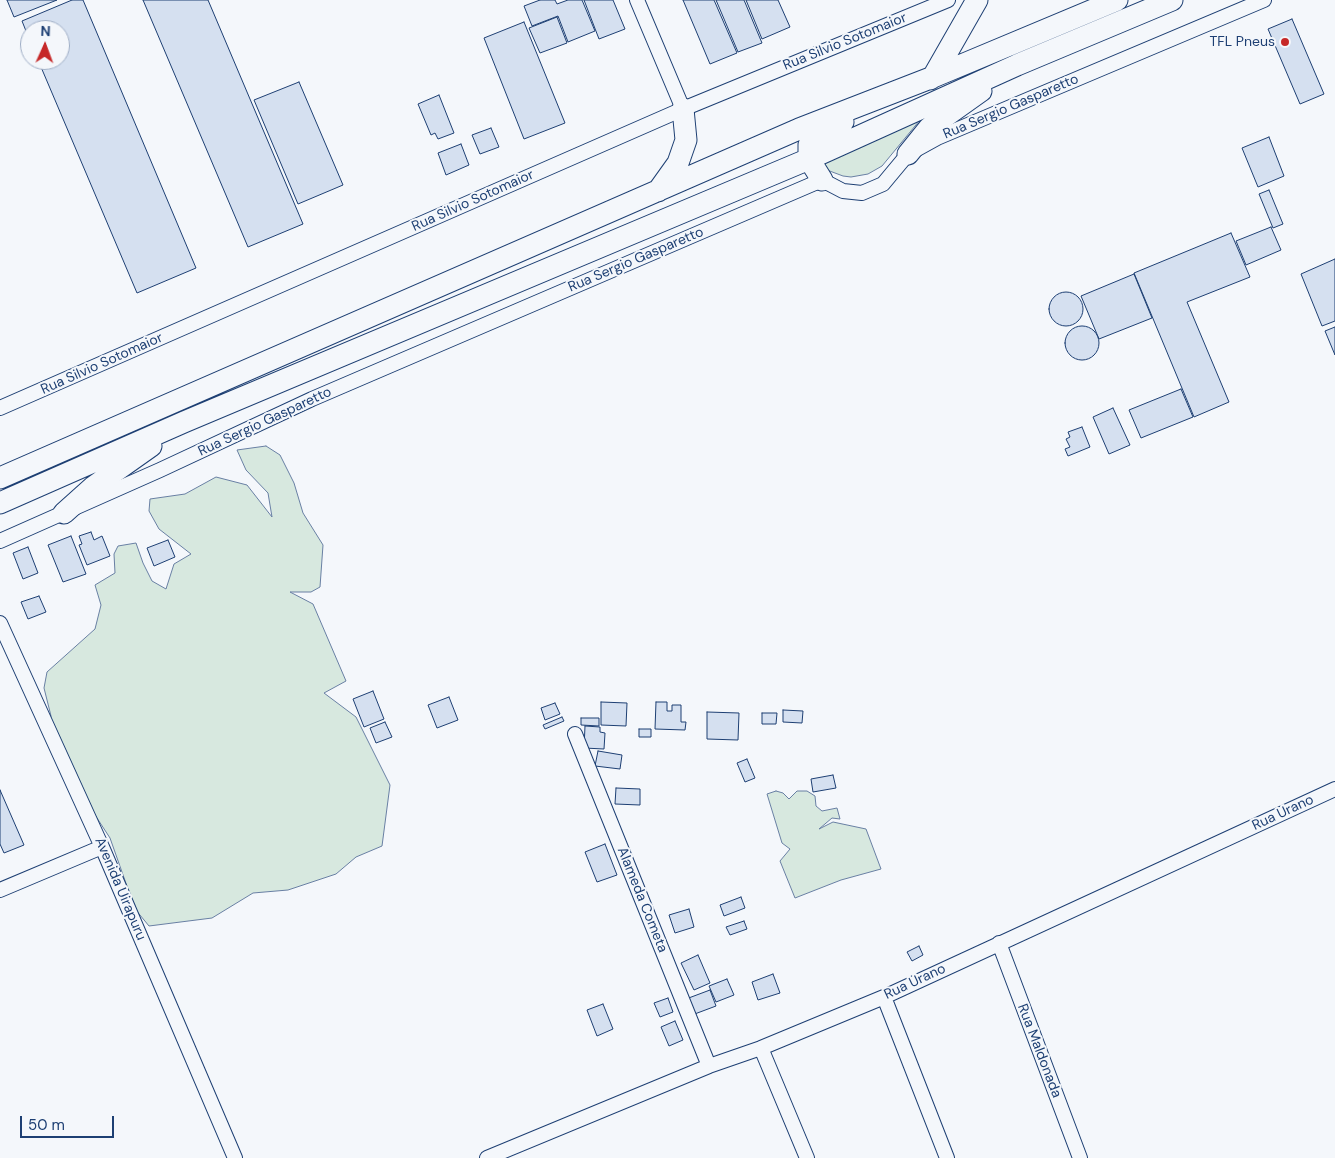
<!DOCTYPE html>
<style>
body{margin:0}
#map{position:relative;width:1335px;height:1158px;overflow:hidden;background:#f4f7fb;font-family:"DM Sans",sans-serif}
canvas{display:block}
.north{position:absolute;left:20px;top:20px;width:50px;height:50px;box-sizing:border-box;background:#f4f7fb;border:1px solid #9eadc5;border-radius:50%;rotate:2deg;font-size:14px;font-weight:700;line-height:20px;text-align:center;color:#1d3f73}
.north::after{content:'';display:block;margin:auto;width:18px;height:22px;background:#c62828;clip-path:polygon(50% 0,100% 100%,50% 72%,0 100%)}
.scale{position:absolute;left:20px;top:1116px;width:94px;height:22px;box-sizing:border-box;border:2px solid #1d3f73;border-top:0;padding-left:6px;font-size:15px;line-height:18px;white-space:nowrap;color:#1d3f73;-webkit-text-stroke:4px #f4f7fb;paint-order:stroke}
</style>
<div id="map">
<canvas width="1335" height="1158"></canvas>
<div class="north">N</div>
<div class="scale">50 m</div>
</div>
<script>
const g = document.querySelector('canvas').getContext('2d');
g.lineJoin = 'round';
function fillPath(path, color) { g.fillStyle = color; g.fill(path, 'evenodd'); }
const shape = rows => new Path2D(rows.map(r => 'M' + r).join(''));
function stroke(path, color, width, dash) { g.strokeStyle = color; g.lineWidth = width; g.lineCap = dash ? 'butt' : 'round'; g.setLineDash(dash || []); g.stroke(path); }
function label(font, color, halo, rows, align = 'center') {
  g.font = font + ' "DM Sans",sans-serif'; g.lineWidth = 4; g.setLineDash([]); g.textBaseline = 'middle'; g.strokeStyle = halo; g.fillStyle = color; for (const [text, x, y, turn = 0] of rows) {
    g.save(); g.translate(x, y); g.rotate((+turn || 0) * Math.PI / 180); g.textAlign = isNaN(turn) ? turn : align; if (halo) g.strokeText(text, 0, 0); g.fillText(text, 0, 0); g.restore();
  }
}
const green = shape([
 [920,120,882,166,868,174,851,177,843,176,827,170,821,161,920,120],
 [266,446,280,455,294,483,303,513,323,545,320,587,311,592,290,592,313,604,346,681,324,693,356,717,390,785,382,846,356,857,336,874,288,890,253,893,212,918,149,926,135,909,110,838,78,789,49,726,51,716,44,688,47,672,95,629,101,605,95,585,115,573,114,554,118,546,136,543,143,563,152,581,166,589,174,564,191,554,159,529,149,511,150,499,185,494,216,477,247,485,272,517,268,493,246,470,237,450,266,446],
 [776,791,783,793,789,799,797,791,807,791,815,796,816,806,822,811,837,808,840,819,832,818,819,829,833,822,866,829,881,869,841,880,795,898,780,861,790,849,782,843,767,794,776,791]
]);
fillPath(green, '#d7e8df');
stroke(green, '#687fa3', 1);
const building = shape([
 [7,0,57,0,14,17,7,0],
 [72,0,83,0,196,268,137,293,38,60,60,60,60,30,30,30,30,41,22,21,72,0],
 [143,0,208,0,303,224,248,247,143,0],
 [540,0,555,0,557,4,568,0,582,0,595,31,568,42,558,16,532,26,524,6,540,0],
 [584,0,613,0,625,29,599,39,584,0],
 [683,0,714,0,737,53,710,64,683,0],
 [716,0,744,0,762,43,738,52,716,0],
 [746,0,778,0,790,27,762,39,746,0],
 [557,17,567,43,540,53,529,28,557,17],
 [1292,19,1324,94,1300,104,1268,29,1292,19],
 [524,22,565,123,524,139,484,38,524,22],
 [299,82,343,185,298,204,254,100,299,82],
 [439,95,454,133,438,139,435,133,431,135,418,104,439,95],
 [491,128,499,147,480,154,472,135,491,128],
 [1269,137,1284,176,1258,187,1242,148,1269,137],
 [461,144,469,165,446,175,438,153,461,144],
 [1269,190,1283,224,1273,228,1259,194,1269,190],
 [1271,227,1281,250,1246,265,1236,241,1271,227],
 [1231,233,1250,277,1187,302,1229,402,1194,417,1134,273,1231,233],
 [1335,259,1335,321,1322,326,1301,274,1335,259],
 [1134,274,1152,318,1099,339,1081,296,1134,274],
 '1049 309a17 17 0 1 1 34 0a17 17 0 1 1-34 0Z',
 '1065 343a17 17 0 1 1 34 0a17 17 0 1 1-34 0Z',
 [1335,327,1335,355,1325,331,1335,327],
 [1181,389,1193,417,1141,438,1129,410,1181,389],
 [1113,408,1130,445,1109,454,1093,417,1113,408],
 [1082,427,1090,447,1068,456,1065,449,1070,447,1066,439,1070,437,1068,432,1082,427],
 [91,532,94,540,102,536,110,556,87,565,79,545,82,544,79,536,91,532],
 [71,536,86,574,63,582,48,545,71,536],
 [168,540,175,557,154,566,147,548,168,540],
 [28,547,38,573,23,579,13,553,28,547],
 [39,596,46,612,28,619,21,602,39,596],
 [373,691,384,719,364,727,353,699,373,691],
 [449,697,458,720,437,728,428,705,449,697],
 [601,702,627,703,626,726,601,725,601,702],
 [656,702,667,702,667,711,672,711,672,705,681,705,681,722,686,722,685,730,655,729,656,702],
 [555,703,560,714,545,720,541,708,555,703],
 [783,710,803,711,802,723,783,722,783,710],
 [707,712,739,713,738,740,707,739,707,712],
 [762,713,777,713,776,724,762,724,762,713],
 [562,717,564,721,545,729,543,725,562,717],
 [581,718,599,718,599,726,581,725,581,718],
 [385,722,392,737,376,743,370,728,385,722],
 [585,726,600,727,600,732,605,733,604,749,584,748,585,726],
 [639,729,651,729,651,737,639,737,639,729],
 [598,751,622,755,620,769,595,766,598,751],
 [747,759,755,778,745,782,737,763,747,759],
 [833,775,836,788,813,792,811,779,833,775],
 [616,788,640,789,640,805,615,804,616,788],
 [0,790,24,845,4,853,0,844,0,790],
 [605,844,617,875,597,882,585,852,605,844],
 [741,897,745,908,724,916,720,905,741,897],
 [689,909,694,927,675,933,669,915,689,909],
 [744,921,747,929,730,935,726,927,744,921],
 [919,946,923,955,912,961,907,952,919,946],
 [698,955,710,983,694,990,681,963,698,955],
 [773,974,780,993,758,1000,752,982,773,974],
 [727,979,734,995,716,1002,709,986,727,979],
 [710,990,716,1006,692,1015,686,999,710,990],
 [668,998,673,1012,660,1017,654,1003,668,998],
 [603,1004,613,1029,597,1036,587,1010,603,1004],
 [675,1021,683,1040,669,1046,661,1027,675,1021]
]);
fillPath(building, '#d5e0f0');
stroke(building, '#1d3f73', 1);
const minor = shape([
 [637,0,683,109],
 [0,408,683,109,948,0],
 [0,541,160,470,312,399,822,180,843,191,862,193,883,184,908,154,937,138,1264,0],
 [0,623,102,847,235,1158],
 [575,734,709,1066],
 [0,890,102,847],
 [999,943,1080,1158],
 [884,997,947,1158],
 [761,1048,807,1158],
 [487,1158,709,1066,761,1048,884,997,1335,789]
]);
const highway = shape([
 [930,79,933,77,977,0],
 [908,154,929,128,981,91],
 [822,180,809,159,809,145,827,130,843,122],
 [658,191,678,163,686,140,683,109],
 [0,478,799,129,933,77,1117,0],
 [0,503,184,422,809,159,1017,65,1172,0],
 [64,513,93,487,151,446]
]);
stroke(minor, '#1d3f73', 16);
stroke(highway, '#1d3f73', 23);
stroke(minor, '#f4f7fb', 14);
stroke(highway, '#f4f7fb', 21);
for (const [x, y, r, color] of [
 [1285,42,5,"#c62828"]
]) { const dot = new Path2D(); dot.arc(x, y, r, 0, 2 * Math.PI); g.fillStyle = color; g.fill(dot); stroke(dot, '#f4f7fb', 2); }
label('14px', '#1d3f73', '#f4f7fb', [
 ["Rua Silvio Sotomaior",845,42,-22],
 ["Rua Sergio Gasparetto",1011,107,-23],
 ["Rua Silvio Sotomaior",473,201,-24],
 ["Rua Sergio Gasparetto",636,260,-23],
 ["Rua Silvio Sotomaior",102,364,-24],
 ["Rua Sergio Gasparetto",265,422,-25],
 ["Rua Urano",1283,813,-25],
 ["Avenida Uirapuru",120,889,67],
 ["Alameda Cometa",642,900,68],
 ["Rua Urano",915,982,-25],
 ["Rua Maldonada",1039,1051,69]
]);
label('14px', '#1d3f73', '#f4f7fb', [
 ["TFL Pneus",1275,42]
], 'right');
</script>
